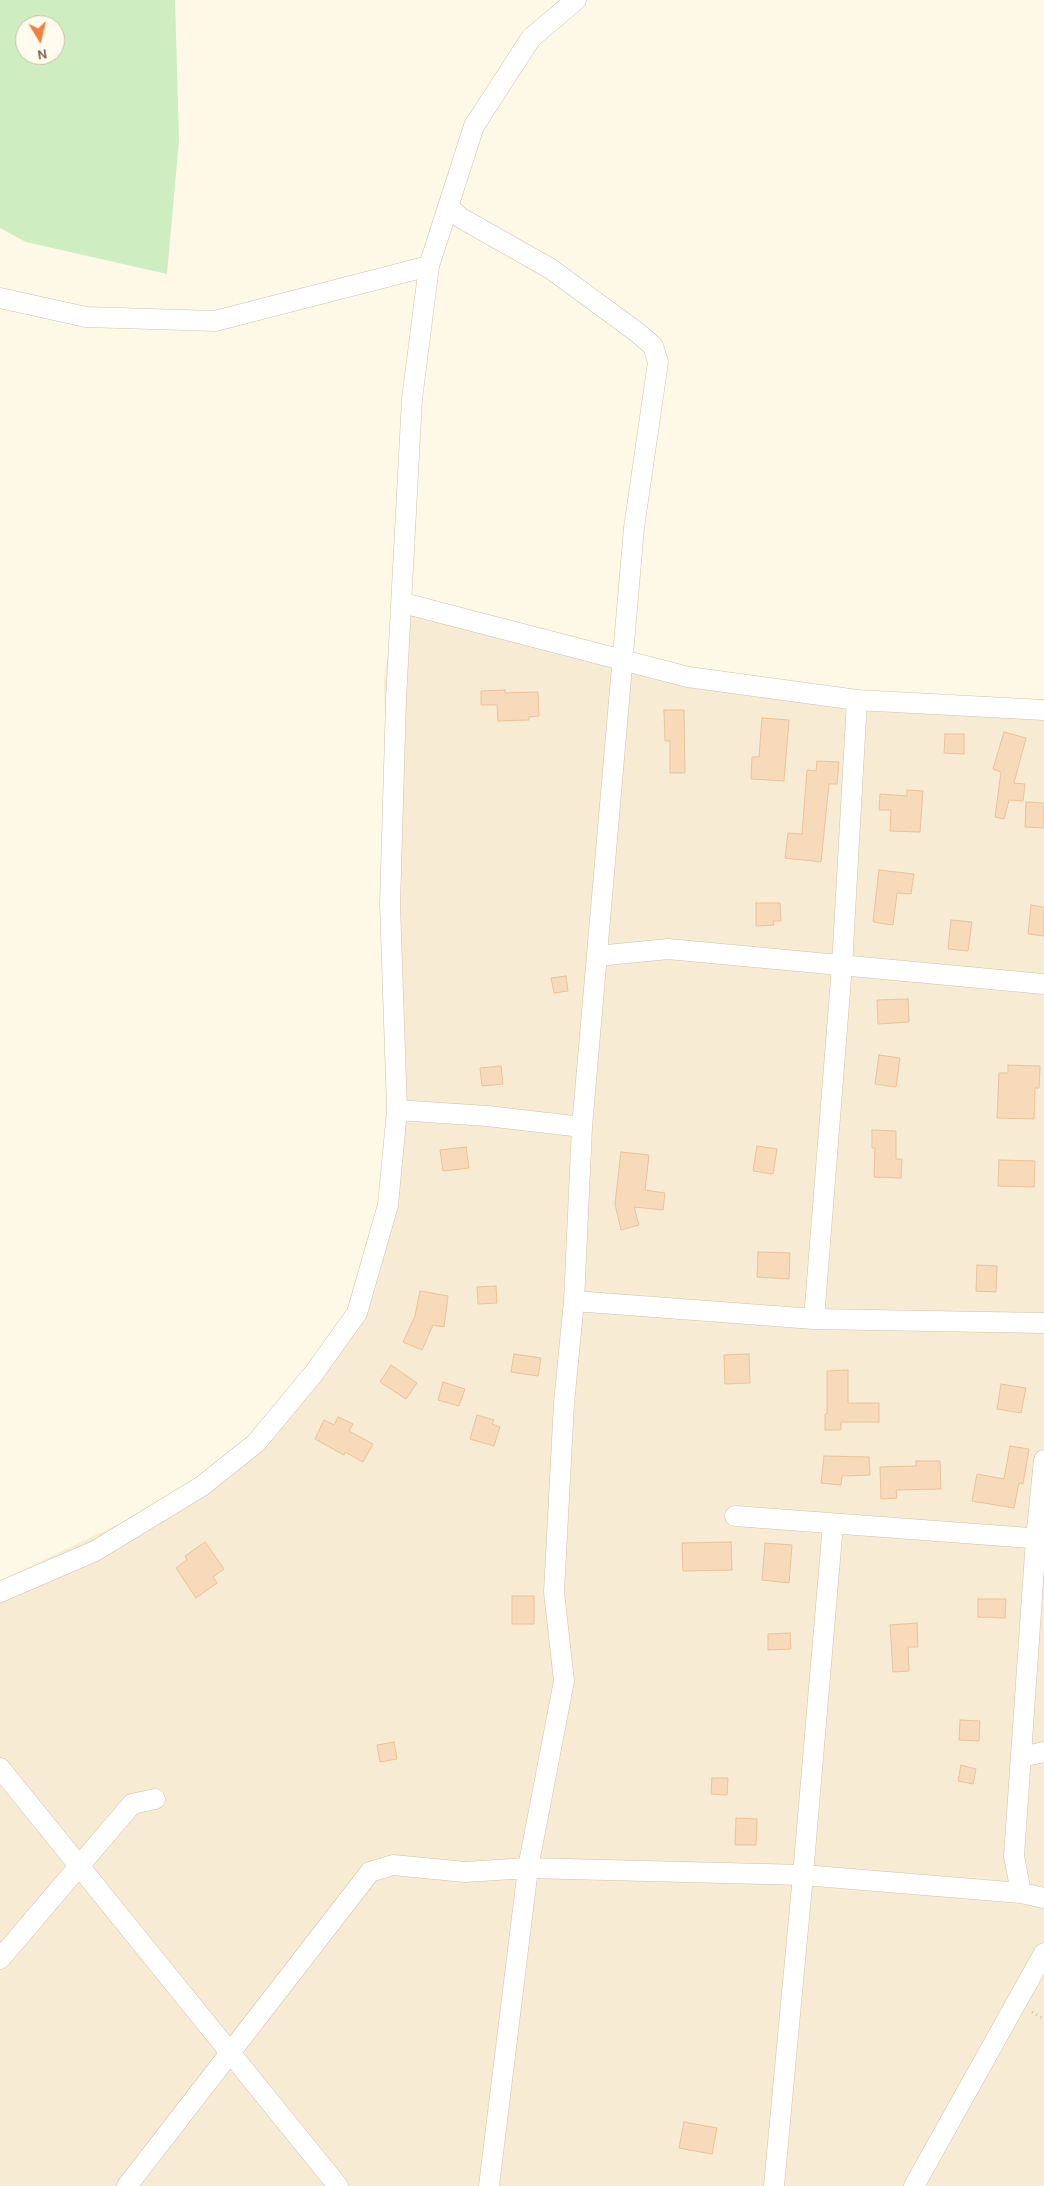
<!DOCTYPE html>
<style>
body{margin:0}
#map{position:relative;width:1044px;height:2186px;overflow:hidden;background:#fef8e6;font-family:Karla,sans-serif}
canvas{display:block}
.north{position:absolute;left:15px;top:15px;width:50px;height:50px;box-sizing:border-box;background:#fffbee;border:1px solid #cabdab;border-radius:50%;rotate:171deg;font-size:14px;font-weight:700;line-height:20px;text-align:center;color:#7b6147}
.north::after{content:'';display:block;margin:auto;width:18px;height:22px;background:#f4803f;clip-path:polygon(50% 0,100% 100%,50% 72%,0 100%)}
</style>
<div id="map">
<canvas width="1044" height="2186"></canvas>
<div class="north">N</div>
</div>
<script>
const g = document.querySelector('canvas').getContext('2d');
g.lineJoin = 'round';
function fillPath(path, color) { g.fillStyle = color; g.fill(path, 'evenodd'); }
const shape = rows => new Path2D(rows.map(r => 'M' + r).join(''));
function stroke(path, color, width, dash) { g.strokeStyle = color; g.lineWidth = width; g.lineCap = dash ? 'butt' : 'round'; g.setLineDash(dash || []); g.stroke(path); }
fillPath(shape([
 [395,604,867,706,1044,699,1044,2186,0,2186,0,1581,152,1508,261,1433,332,1343,379,1255,392,1143,392,957,384,682]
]), '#f7ebd3');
fillPath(shape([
 [0,0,175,0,179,140,167,274,26,242,0,228],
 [25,25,55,25,55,55,25,55]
]), '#ceeec2');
const building = shape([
 [505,690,505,693,538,692,539,716,529,717,529,720,498,721,497,705,481,705,481,691,505,690],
 [664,710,684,710,685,773,670,773,670,741,665,741,664,710],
 [762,718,789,720,784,781,751,779,752,757,759,757,762,718],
 [1004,732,1026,738,1014,783,1025,784,1023,801,1009,800,1004,819,995,817,1001,772,993,769,1004,732],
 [945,734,964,734,964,754,944,753,945,734],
 [817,761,839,762,837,784,829,784,821,862,785,858,788,833,802,834,807,770,816,771,817,761],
 [907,790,923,791,920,832,890,831,891,810,879,810,880,794,907,796,907,790],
 [1026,802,1044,803,1044,828,1025,827,1026,802],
 [879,870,914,874,911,894,897,893,893,925,873,922,879,870],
 [756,903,780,903,781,921,773,921,774,925,756,926,756,903],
 [1031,905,1044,907,1044,936,1028,934,1031,905],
 [951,920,972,922,968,951,948,949,951,920],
 [566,976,568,991,554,993,551,978,566,976],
 [908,999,909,1022,878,1024,877,1000,908,999],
 [879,1055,900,1058,896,1087,875,1084,879,1055],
 [1008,1065,1040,1066,1039,1088,1035,1088,1034,1119,997,1118,999,1073,1008,1073,1008,1065],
 [501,1066,503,1084,482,1086,480,1068,501,1066],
 [872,1130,896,1131,896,1159,902,1159,901,1178,874,1177,875,1148,872,1148,872,1130],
 [757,1146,777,1149,773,1174,753,1171,757,1146],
 [466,1147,469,1168,443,1171,440,1150,466,1147],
 [621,1152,649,1155,645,1190,665,1193,663,1210,634,1207,639,1225,621,1230,615,1204,621,1152],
 [999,1160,1035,1161,1034,1187,998,1186,999,1160],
 [758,1252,790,1253,789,1279,757,1277,758,1252],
 [977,1265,997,1266,996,1292,976,1291,977,1265],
 [496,1286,497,1303,478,1304,477,1287,496,1286],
 [420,1291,448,1296,444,1327,433,1325,422,1350,403,1342,415,1316,420,1291],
 [514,1354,541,1358,538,1376,511,1372,514,1354],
 [749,1354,750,1383,725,1384,724,1355,749,1354],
 [391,1365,417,1383,406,1399,380,1382,391,1365],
 [848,1370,848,1403,879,1403,879,1422,841,1422,841,1430,825,1430,825,1414,827,1414,827,1371,848,1370],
 [443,1382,465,1389,459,1406,438,1400,443,1382],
 [1001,1384,1026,1388,1021,1413,997,1409,1001,1384],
 [477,1415,494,1420,492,1424,500,1427,494,1446,470,1439,477,1415],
 [338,1417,353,1424,349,1431,373,1444,363,1462,345,1452,344,1455,315,1439,324,1420,334,1425,338,1417],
 [1010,1446,1029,1449,1023,1484,1019,1483,1014,1508,972,1501,977,1474,1004,1479,1010,1446],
 [824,1456,869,1457,870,1475,842,1476,841,1485,821,1483,824,1456],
 [916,1461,940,1461,941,1489,896,1490,897,1498,881,1499,880,1467,916,1466,916,1461],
 [205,1542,224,1569,213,1577,217,1583,196,1598,176,1568,187,1560,185,1556,205,1542],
 [731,1542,732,1570,683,1571,682,1543,731,1542],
 [765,1543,792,1545,789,1583,762,1580,765,1543],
 [512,1596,534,1596,534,1624,512,1624,512,1596],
 [978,1599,1006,1599,1005,1618,978,1617,978,1599],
 [917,1623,918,1647,908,1647,909,1671,893,1672,890,1625,917,1623],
 [790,1633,791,1649,768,1650,768,1634,790,1633],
 [960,1720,980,1721,979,1741,959,1740,960,1720],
 [394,1742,397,1759,380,1762,377,1745,394,1742],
 [961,1765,976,1769,973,1784,958,1781,961,1765],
 [712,1778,728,1778,727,1795,711,1794,712,1778],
 [736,1818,757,1819,756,1845,735,1845,736,1818],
 [684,2122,717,2128,712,2154,679,2148,684,2122]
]);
fillPath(building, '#f7daba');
stroke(building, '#ebc399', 1);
const minor = shape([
 [449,207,461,218,551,269,638,333,653,346,658,362,634,528,582,1127,574,1301,564,1403,554,1592,564,1681,528,1868,489,2186],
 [0,298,86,317,215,321,429,266],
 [403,603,688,677,857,700,1044,710],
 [597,956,668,949,1044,984],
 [397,1110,487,1116,582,1127],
 [574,1301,814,1319,1044,1323],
 [814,1319,842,966,857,700],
 [735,1516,1044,1539],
 [0,1592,95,1551,202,1486,256,1443,314,1373,357,1313,388,1205,397,1110,390,904,396,700,412,399,429,266,474,126,531,38,576,0],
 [1021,1757,1044,1752],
 [0,1768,338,2186],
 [1021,1893,1014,1856,1036,1539,1044,1460],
 [0,1959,132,1804,155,1799],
 [127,2186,370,1872,393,1865,465,1872,528,1868,803,1875,1021,1893,1044,1898],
 [774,2186,803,1875,833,1524],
 [914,2186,1044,1953]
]);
stroke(minor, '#d2c1aa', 21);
stroke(shape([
 [1032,2012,1044,2019]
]), '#dcbe9d', 3, [1, 4]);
stroke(minor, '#fff', 20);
</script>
